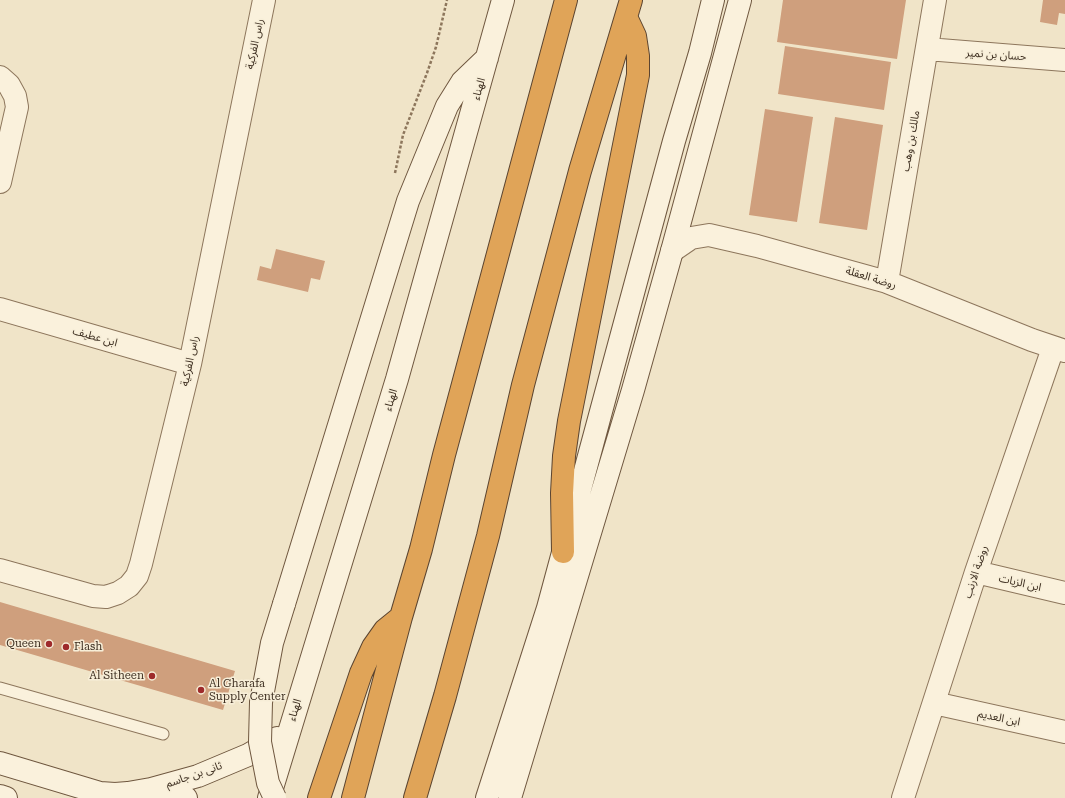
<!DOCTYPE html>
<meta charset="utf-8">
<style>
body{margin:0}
canvas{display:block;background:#f0e4c8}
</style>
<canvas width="1065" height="798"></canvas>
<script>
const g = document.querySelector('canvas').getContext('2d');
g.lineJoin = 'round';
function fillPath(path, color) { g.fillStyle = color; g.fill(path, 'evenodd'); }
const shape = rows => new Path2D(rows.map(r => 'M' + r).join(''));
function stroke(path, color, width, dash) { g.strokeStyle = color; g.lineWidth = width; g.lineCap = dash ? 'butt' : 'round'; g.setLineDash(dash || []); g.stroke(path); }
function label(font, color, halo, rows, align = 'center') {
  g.font = font + ' "Roboto Serif","Noto Sans Arabic",serif'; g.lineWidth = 3; g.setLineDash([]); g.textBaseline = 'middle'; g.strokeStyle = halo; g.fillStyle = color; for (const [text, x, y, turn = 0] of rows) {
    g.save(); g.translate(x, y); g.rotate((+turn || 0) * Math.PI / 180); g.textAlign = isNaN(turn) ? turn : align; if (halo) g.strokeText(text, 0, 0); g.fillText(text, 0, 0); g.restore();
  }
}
fillPath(shape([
 [783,0,906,0,897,59,777,42],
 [1043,0,1065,0,1065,14,1059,13,1057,25,1040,22],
 [785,46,891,62,884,110,778,94],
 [765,109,813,117,797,222,749,215],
 [835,117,883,125,867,230,819,223],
 [276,249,325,261,320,280,311,278,308,292,257,280,260,266,271,269],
 [0,602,235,671,223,710,0,645]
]), '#cf9f7d');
const lane = shape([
 [0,688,163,734]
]);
const street = shape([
 [927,49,1065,60],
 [0,77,9,85,15,96,17,107,0,182],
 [672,251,691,238,709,235,757,246,887,282,1032,340,1065,351],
 [887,282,935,0],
 [0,309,190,364],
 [0,570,93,596,106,597,118,593,129,586,137,576,141,564,190,364,264,0],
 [976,572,1065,593],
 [934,703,1065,732],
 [903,798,976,572,1053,348]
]);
const secondary = shape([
 [284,604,408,201,447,106,462,82,487,58],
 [0,763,100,793,115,794,128,793,151,789,198,776,248,755,277,738],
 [152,790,186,798],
 [0,796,6,798],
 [269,798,397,379,503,0],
 [487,798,548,608,674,141,700,53,713,0],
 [510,798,633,390,672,251,740,0]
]);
const highway = shape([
 [563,552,562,493,564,456,569,421,638,75,638,56,635,36,627,19],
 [319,798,361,673,373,647,385,630,401,617],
 [353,798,401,617,421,549,444,455,566,0],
 [415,798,445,696,488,536,523,385,580,171,631,0]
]);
stroke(lane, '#8d765c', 13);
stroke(street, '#8d765c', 24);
stroke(secondary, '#6f573f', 24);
stroke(highway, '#5b4430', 24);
stroke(shape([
 [395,173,403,135,427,73,436,47,447,0]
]), '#8d765c', 2.5, [3, 2]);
stroke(lane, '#faf1dc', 11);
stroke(street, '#faf1dc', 22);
stroke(secondary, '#faf1dc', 22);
stroke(highway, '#e0a458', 22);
const secondaryBridge = shape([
 [275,798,268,783,260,742,261,702,272,643,284,604]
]);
stroke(secondaryBridge, '#6f573f', 24, []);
stroke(secondaryBridge, '#faf1dc', 22);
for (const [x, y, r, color] of [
 [49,644,4,"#9e2a2b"],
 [66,647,4,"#9e2a2b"],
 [152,676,4,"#9e2a2b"],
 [201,690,4,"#9e2a2b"]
]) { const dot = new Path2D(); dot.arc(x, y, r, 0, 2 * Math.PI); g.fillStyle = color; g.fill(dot); stroke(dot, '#f7eed8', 1.5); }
label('11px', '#3d2e20', '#f7eed8', [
 ["راس الفركية",255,44,-78],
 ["حسان بن نمير",996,55,4],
 ["الهناء",479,89,-74],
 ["مالك بن وهب",911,141,-80],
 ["روضة العقلة",871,278,17],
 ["ابن عطيف",95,337,16],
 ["راس الفركية",190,361,-78],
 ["الهناء",391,400,-73],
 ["روضة الارنب",976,572,-72],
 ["ابن الزيات",1020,583,13],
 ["الهناء",295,710,-73],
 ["ابن العديم",999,718,12],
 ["ثانى بن جاسم",194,775,-19]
]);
label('11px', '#3d2e20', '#f7eed8', [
 ["Queen",41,644],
 ["Flash",74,647,"left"],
 ["Al Sitheen",144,676],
 ["Al Gharafa",209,684,"left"],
 ["Supply Center",209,697,"left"]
], 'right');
</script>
